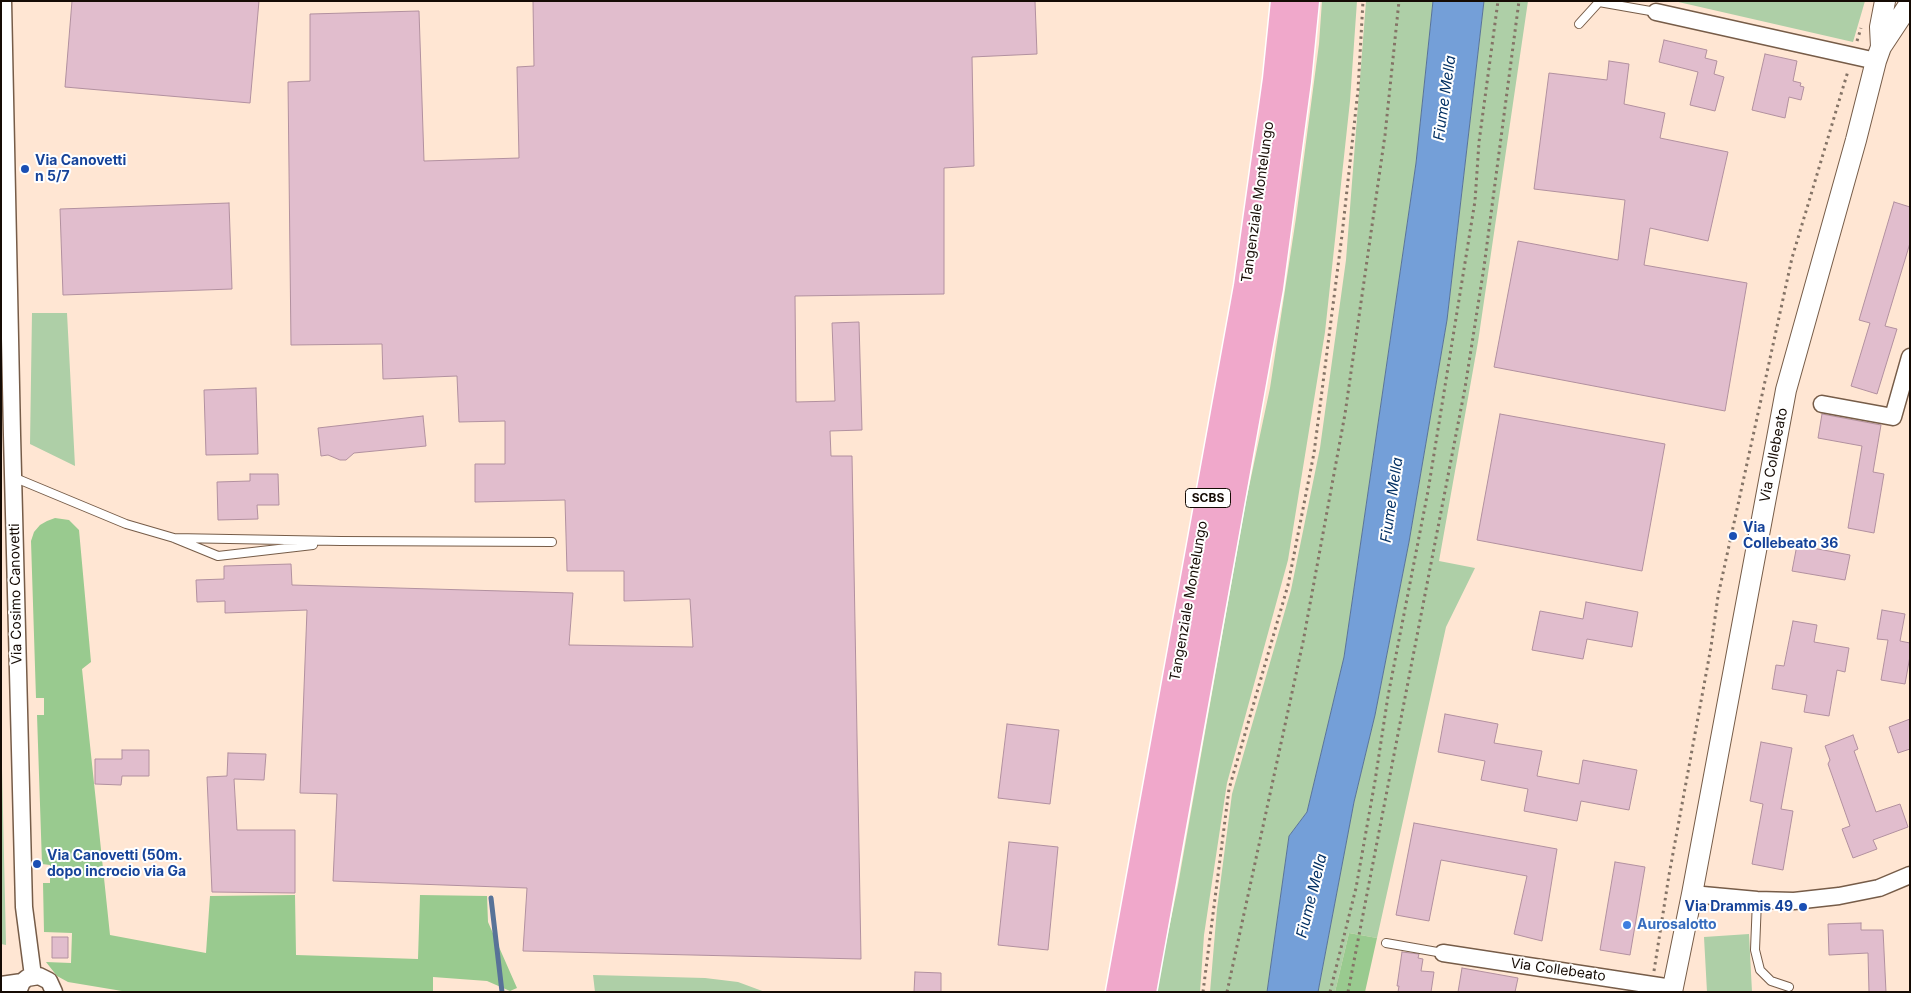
<!DOCTYPE html>
<style>
body{margin:0}
#map{position:relative;width:1911px;height:993px;overflow:hidden;background:#ffe6d3;font-family:Inter,sans-serif}
canvas{display:block}
.frame{position:absolute;inset:0;border:2px solid #150b04;pointer-events:none}
</style>
<div id="map">
<canvas width="1911" height="993"></canvas>
<div class="frame"></div>
</div>
<script>
const g = document.querySelector('canvas').getContext('2d');
g.lineJoin = 'round';
function fillPath(path, color) { g.fillStyle = color; g.fill(path, 'evenodd'); }
const shape = rows => new Path2D(rows.map(r => 'M' + r).join(''));
function stroke(path, color, width, dash) { g.strokeStyle = color; g.lineWidth = width; g.lineCap = dash ? 'butt' : 'round'; g.setLineDash(dash || []); g.stroke(path); }
function label(font, color, halo, rows, align = 'center') {
  g.font = font + ' Inter,sans-serif'; g.lineWidth = 4; g.setLineDash([]); g.textBaseline = 'middle'; g.strokeStyle = halo; g.fillStyle = color; for (const [text, x, y, turn = 0] of rows) {
    g.save(); g.translate(x, y); g.rotate((+turn || 0) * Math.PI / 180); g.textAlign = isNaN(turn) ? turn : align; if (halo) g.strokeText(text, 0, 0); g.fillText(text, 0, 0); g.restore();
  }
}
fillPath(shape([
 [1322,1,1357,1,1350,101,1325,332,1288,560,1227,783,1204,935,1200,992,1156,992,1178,885,1246,501,1270,388,1296,218,1319,44],
 [1366,1,1433,1,1416,163,1344,657,1307,812,1289,836,1267,992,1210,992,1217,909,1232,794,1291,590,1320,448,1346,260],
 [1484,1,1528,1,1478,342,1439,561,1475,568,1446,627,1377,938,1349,933,1335,992,1318,992,1354,802,1375,715,1409,542,1447,320],
 [1674,1,1865,1,1853,42],
 [32,313,67,313,75,466,30,444],
 [1,724,6,945,1,944],
 [1749,934,1752,992,1707,992,1704,937],
 [593,975,705,978,738,982,765,992,595,992]
]), '#aecfa7');
fillPath(shape([
 [55,518,69,520,79,530,91,662,82,669,110,935,206,953,210,896,295,895,296,955,418,959,420,895,487,896,488,922,517,988,510,991,487,981,433,977,433,992,128,992,68,982,57,976,46,962,71,963,72,933,44,932,43,883,50,883,50,865,42,864,37,715,44,715,44,698,36,698,31,541,34,532,40,525,47,521],
 [1349,933,1377,938,1365,992,1335,992]
]), '#99ca8f');
const water = shape([
 [1433,1,1484,1,1447,320,1409,542,1375,715,1354,802,1318,992,1267,992,1289,836,1307,812,1344,657,1416,163,1433,1]
]);
fillPath(water, '#749fd8');
stroke(water, '#587398', 1);
stroke(shape([
 [491,898,502,992]
]), '#587398', 5);
const building = shape([
 [72,1,259,1,250,103,65,87,72,1],
 [533,1,1035,1,1037,54,972,57,974,166,944,168,944,294,795,296,796,402,835,401,832,323,859,322,862,430,830,431,831,456,852,456,861,959,523,951,527,888,333,881,337,794,300,793,307,610,225,613,225,601,197,602,196,580,224,579,224,566,291,564,292,585,573,593,569,645,693,647,690,599,624,601,624,571,567,571,565,500,475,502,475,464,505,464,505,421,459,422,457,376,383,379,382,344,291,345,288,82,310,81,310,14,419,11,424,161,519,158,517,67,534,66,533,1],
 [1664,40,1707,50,1705,58,1717,61,1714,74,1724,77,1715,111,1690,105,1698,72,1659,62,1664,40],
 [1765,54,1797,61,1793,81,1801,83,1800,86,1804,87,1801,100,1789,97,1785,118,1752,110,1765,54],
 [1609,61,1629,64,1624,104,1665,113,1660,138,1728,152,1708,241,1650,228,1644,265,1747,283,1725,411,1494,367,1518,241,1618,260,1625,200,1534,189,1549,73,1607,80,1609,61],
 [1894,202,1910,207,1910,243,1885,326,1897,329,1877,394,1851,386,1870,323,1859,320,1894,202],
 [229,203,232,289,63,295,60,209,229,203],
 [256,388,258,454,206,455,204,390,256,388],
 [1500,414,1665,444,1642,571,1477,540,1500,414],
 [1822,414,1881,425,1873,472,1884,474,1874,533,1848,528,1862,446,1818,438,1822,414],
 [423,416,426,446,354,453,346,460,340,460,328,455,321,456,318,428,423,416],
 [250,474,278,474,279,505,257,505,258,519,218,520,217,482,250,481,250,474],
 [1797,545,1850,555,1845,580,1792,571,1797,545],
 [1586,602,1638,612,1632,647,1587,639,1583,659,1532,650,1540,611,1583,619,1586,602],
 [1882,610,1905,614,1900,641,1910,643,1910,656,1905,684,1881,680,1888,640,1877,639,1882,610],
 [1793,621,1817,625,1814,642,1849,648,1845,672,1837,670,1829,716,1804,712,1807,695,1772,689,1776,665,1784,666,1793,621],
 [1445,714,1498,724,1494,743,1542,751,1537,776,1579,784,1583,760,1637,770,1629,810,1581,801,1577,821,1524,811,1528,789,1481,780,1485,761,1438,752,1445,714],
 [1910,719,1910,749,1898,753,1889,727,1910,719],
 [1007,724,1059,730,1050,804,998,798,1007,724],
 [1853,735,1858,749,1854,751,1876,812,1900,804,1908,827,1873,840,1877,849,1853,858,1842,829,1850,826,1828,764,1830,760,1825,746,1853,735],
 [1761,742,1792,748,1781,809,1793,811,1783,870,1752,864,1763,804,1750,801,1761,742],
 [122,750,149,750,149,776,122,776,121,785,95,784,95,759,122,759,122,750],
 [228,753,266,754,264,780,234,779,237,830,295,830,295,893,212,892,207,777,227,776,228,753],
 [1414,823,1557,849,1542,941,1514,934,1527,876,1441,860,1429,921,1396,915,1414,823],
 [1009,842,1058,847,1048,950,998,945,1009,842],
 [1615,862,1645,867,1630,955,1600,950,1615,862],
 [1861,923,1861,930,1883,930,1886,992,1869,992,1868,953,1829,955,1828,924,1861,923],
 [52,937,68,937,68,958,52,958,52,937],
 [1402,952,1419,954,1418,958,1423,959,1421,971,1434,972,1431,992,1398,992,1399,986,1397,986,1402,952],
 [1462,968,1518,978,1515,992,1458,992,1462,968],
 [915,972,941,973,941,992,914,992,915,972]
]);
fillPath(building, '#e1bdcd');
stroke(building, '#b2909f', 1);
const service = shape([
 [1579,24,1599,2,1656,12],
 [13,477,126,524,174,538,218,556,313,545],
 [174,538,341,541,552,542],
 [1757,900,1755,950,1760,970,1771,981,1789,987],
 [1386,943,1443,953]
]);
const minor = shape([
 [3,1,12,435,24,907,33,976],
 [1656,12,1876,61],
 [1822,404,1893,417,1910,357],
 [1692,894,1757,900,1794,901,1839,896,1879,888,1910,875],
 [1443,953,1672,988],
 [1,985,22,982],
 [18,992,22,982,27,978,39,976,49,981,54,992]
]);
const tertiary = shape([
 [1881,47,1880,27,1885,1],
 [1672,992,1692,894,1786,390,1856,140,1876,61,1881,47,1910,3]
]);
const trunk = shape([
 [1119,992,1247,286,1276,79,1284,1],
 [1143,992,1270,288,1298,81,1306,1]
]);
stroke(service, '#765c48', 10);
stroke(minor, '#765c48', 19);
stroke(tertiary, '#765c48', 22);
stroke(trunk, '#fff', 29);
stroke(shape([
 [1857,41,1861,28],
 [1654,971,1669,875,1711,647,1718,596,1792,258,1848,71],
 [1203,992,1229,789,1288,585,1314,453,1342,235,1358,90,1363,1],
 [1227,992,1303,642,1345,414,1385,135,1399,1],
 [1330,992,1356,888,1375,781,1388,696,1428,491,1475,201,1479,142,1498,1],
 [1348,992,1465,388,1484,267,1519,1]
]), '#847366', 3, [2.5, 4]);
stroke(service, '#fff', 8);
stroke(minor, '#fff', 16);
stroke(tertiary, '#fff', 20);
stroke(trunk, '#f0a8cb', 26);
for (const [x, y, r, color] of [
 [25,169,5,"#1a4fb4"],
 [1733,536,5,"#1a4fb4"],
 [37,864,5,"#1a4fb4"],
 [1803,907,5,"#1a4fb4"],
 [1627,925,5,"#3f7fe0"]
]) { const dot = new Path2D(); dot.arc(x, y, r, 0, 2 * Math.PI); g.fillStyle = color; g.fill(dot); stroke(dot, '#fff', 2); }
for (const [x, y, w] of [
 [1208,498,45]
]) { const box = new Path2D(); box.roundRect(x - w / 2, y - 9.5, w, 19, 4); g.fillStyle = '#fff'; g.fill(box); stroke(box, '#150b04', 1); }
label('bold 12px', '#150b04', null, [
 ["SCBS",1208,498]
]);
label('bold 14px', '#164399', '#fff', [
 ["Via Canovetti",35,161],
 ["n 5/7",35,177],
 ["Via",1743,528],
 ["Collebeato 36",1743,544],
 ["Via Canovetti (50m.",47,856],
 ["dopo incrocio via Ga",47,872],
 ["Via Drammis 49",1793,907,"right"]
], 'left');
label('14px', '#150b04', '#fff', [
 ["Tangenziale Montelungo",1258,202,-82],
 ["Via Collebeato",1774,455,-79],
 ["Via Cosimo Canovetti",16,594,-91],
 ["Tangenziale Montelungo",1189,601,-80],
 ["Via Collebeato",1558,970,8]
]);
label('bold 14px', '#366cbe', '#fff', [
 ["Aurosalotto",1637,925]
], 'left');
label('italic 15px', '#043164', '#fff', [
 ["Fiume Mella",1445,98,-82],
 ["Fiume Mella",1392,500,-82],
 ["Fiume Mella",1312,896,-76]
]);
</script>
